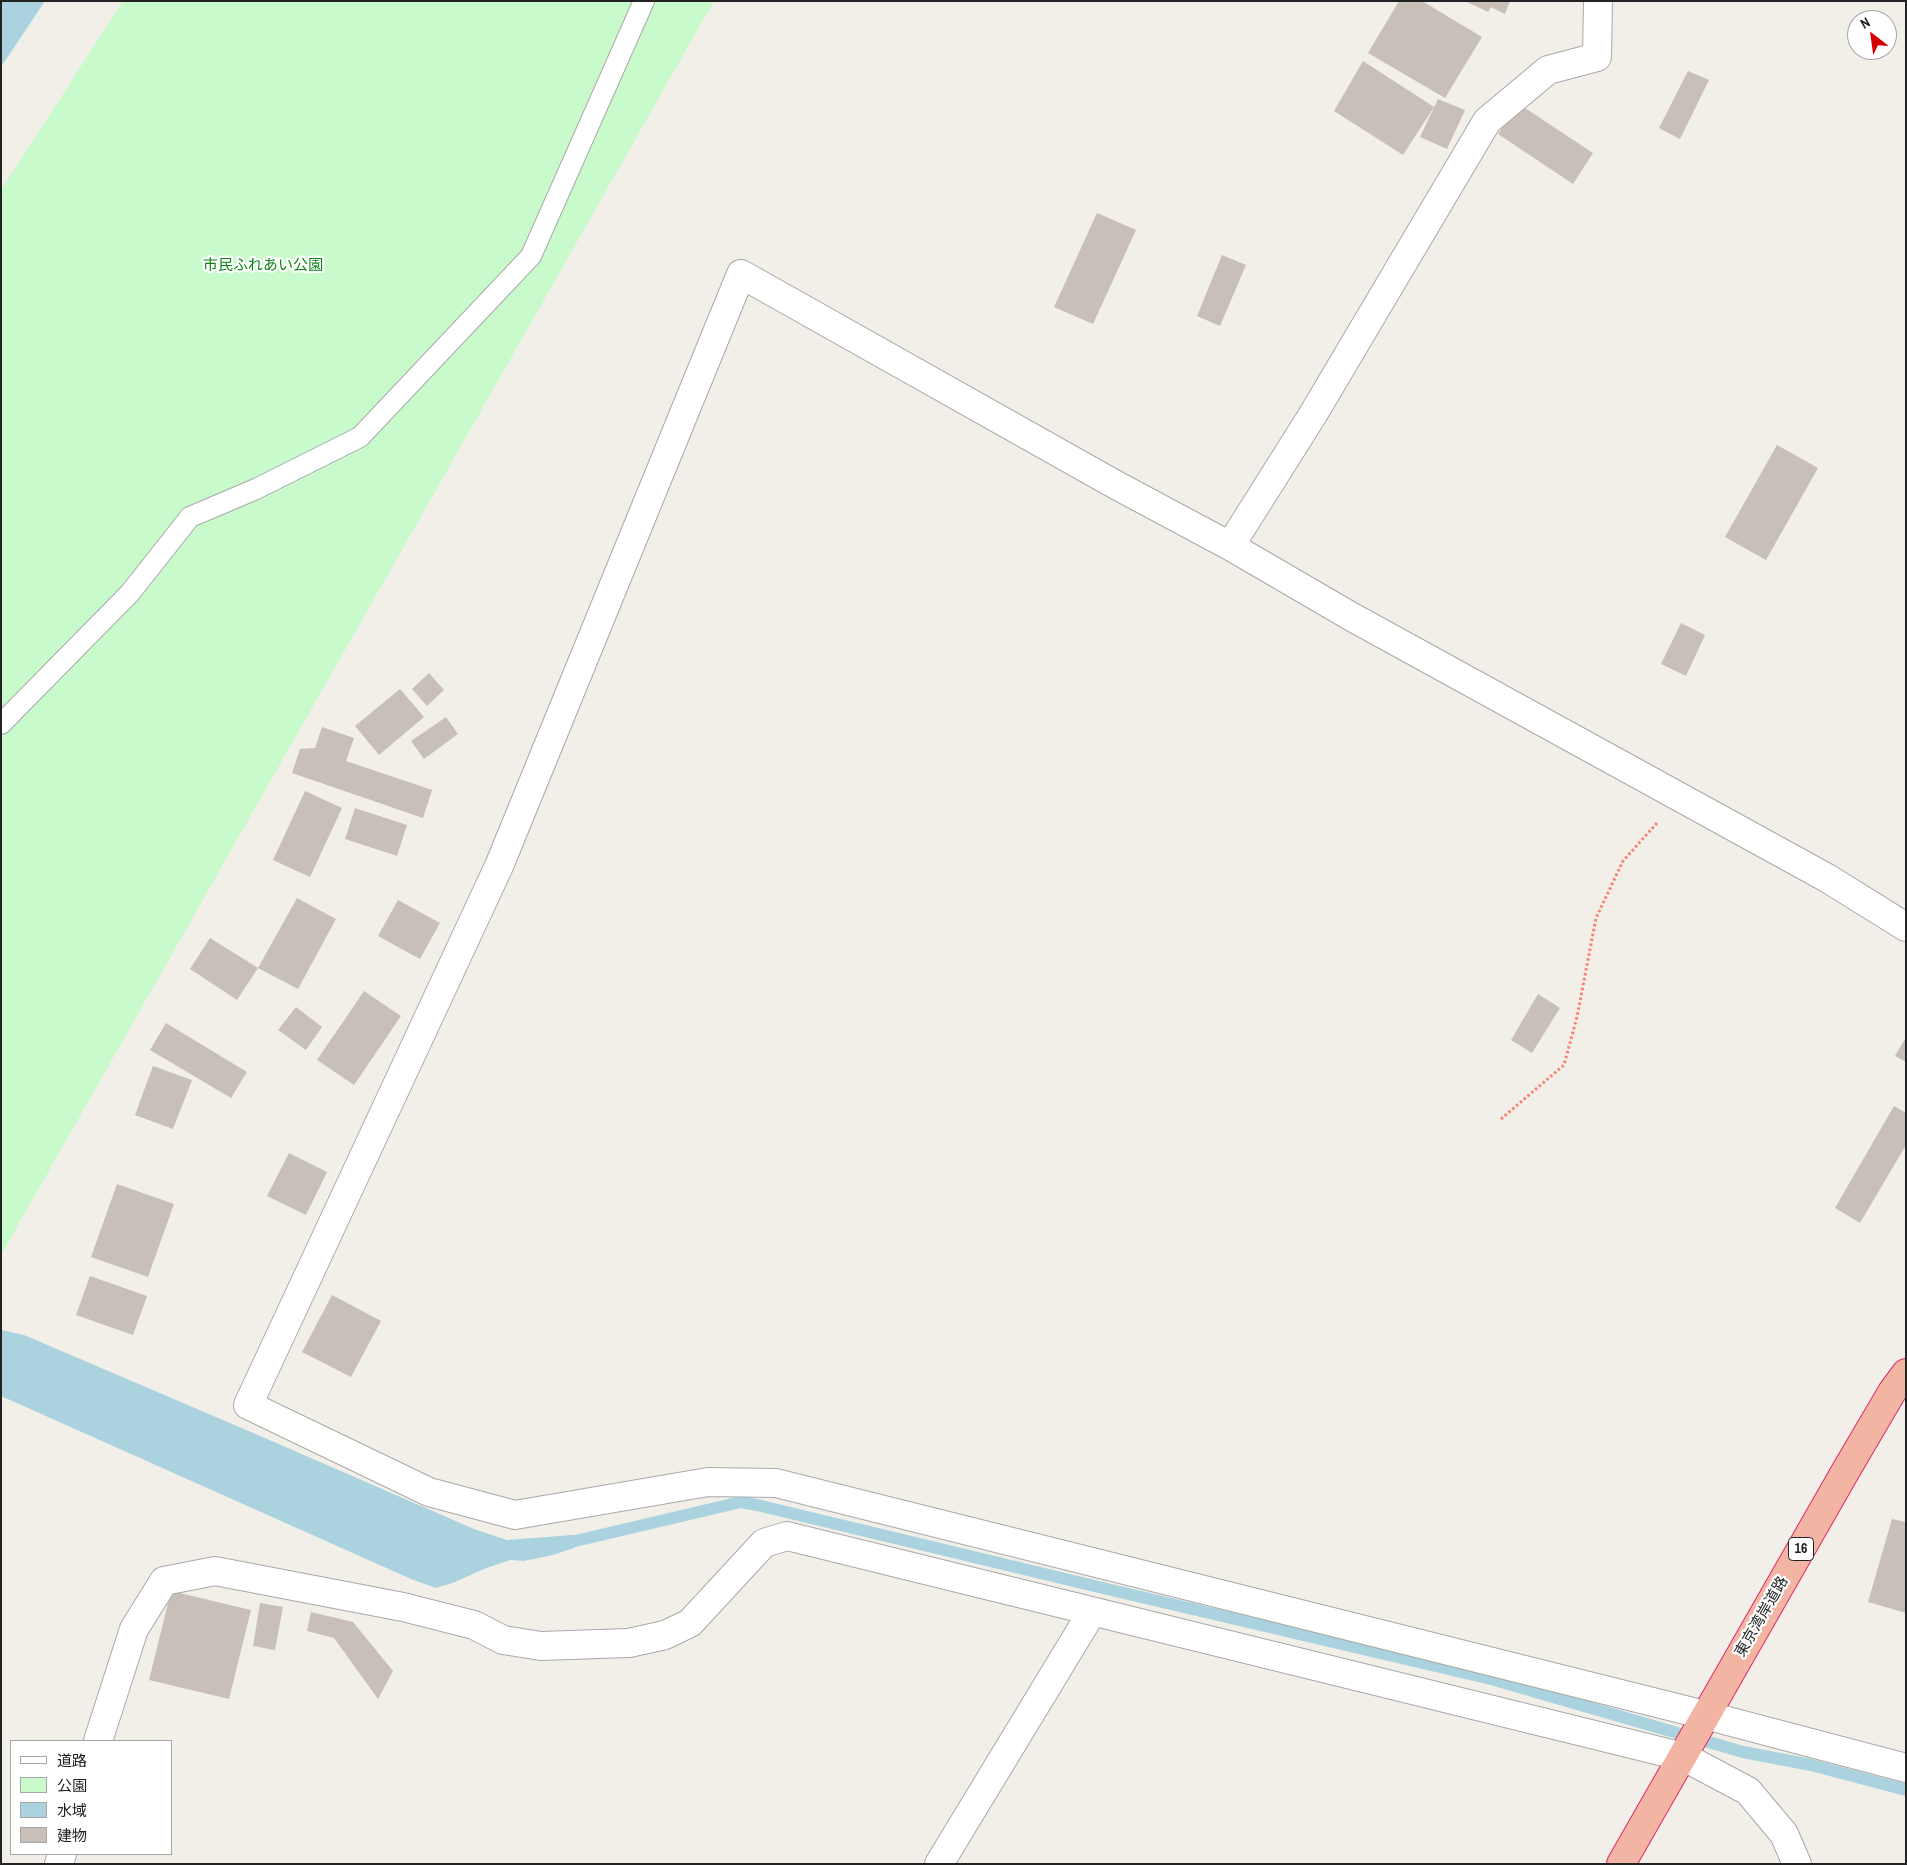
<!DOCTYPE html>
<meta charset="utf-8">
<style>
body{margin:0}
#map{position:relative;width:1907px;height:1865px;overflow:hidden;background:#f2efe9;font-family:"Archivo Narrow","Noto Sans JP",sans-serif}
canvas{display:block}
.frame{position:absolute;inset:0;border:2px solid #222;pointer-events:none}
.legend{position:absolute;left:10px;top:1740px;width:162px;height:115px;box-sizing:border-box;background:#fff;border:1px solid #a7a7a7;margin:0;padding:6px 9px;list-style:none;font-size:15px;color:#222}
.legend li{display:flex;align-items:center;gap:10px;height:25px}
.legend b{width:25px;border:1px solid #a7a7a7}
.north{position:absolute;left:1847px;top:10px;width:50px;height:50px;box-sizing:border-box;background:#fff;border:1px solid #a7a7a7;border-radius:50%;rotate:330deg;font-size:14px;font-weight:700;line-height:20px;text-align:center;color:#222}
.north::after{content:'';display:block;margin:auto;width:18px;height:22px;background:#d40000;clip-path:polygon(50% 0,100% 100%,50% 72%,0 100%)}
</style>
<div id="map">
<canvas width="1907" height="1865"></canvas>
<div class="frame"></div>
<ul class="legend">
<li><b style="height:6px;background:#fff"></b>道路</li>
<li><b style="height:14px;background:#c8facc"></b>公園</li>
<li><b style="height:14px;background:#aad3df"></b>水域</li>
<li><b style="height:14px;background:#c7bfb8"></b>建物</li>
</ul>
<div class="north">N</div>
</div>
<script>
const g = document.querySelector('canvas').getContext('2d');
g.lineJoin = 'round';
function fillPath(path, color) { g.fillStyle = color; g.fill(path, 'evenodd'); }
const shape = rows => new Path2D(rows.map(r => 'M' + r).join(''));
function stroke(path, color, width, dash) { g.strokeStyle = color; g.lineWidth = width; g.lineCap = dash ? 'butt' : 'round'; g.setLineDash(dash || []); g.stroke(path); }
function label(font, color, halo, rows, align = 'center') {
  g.font = font + ' "Archivo Narrow","Noto Sans JP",sans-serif'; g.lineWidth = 4.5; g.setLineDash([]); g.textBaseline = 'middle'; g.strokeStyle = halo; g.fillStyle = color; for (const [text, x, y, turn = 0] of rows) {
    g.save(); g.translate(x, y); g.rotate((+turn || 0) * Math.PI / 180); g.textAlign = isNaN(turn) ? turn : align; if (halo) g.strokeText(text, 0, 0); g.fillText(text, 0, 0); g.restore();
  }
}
fillPath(shape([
 [123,1,714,1,1,1255,1,190]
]), '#c8facc');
fillPath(shape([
 [1,1,45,1,1,67],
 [1,1330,24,1335,258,1435,474,1529,507,1540,572,1535,587,1538,574,1548,553,1555,524,1561,510,1560,484,1569,455,1582,436,1588,411,1579,1,1396]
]), '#aad3df');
stroke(shape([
 [571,1542,741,1502,757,1505,1107,1589,1491,1679,1743,1752,1811,1765,1906,1790]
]), '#aad3df', 12);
fillPath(shape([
 [1399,1,1422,1,1482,37,1445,98,1368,53],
 [1465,1,1510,1,1505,14,1491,7,1488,12],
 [1363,61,1434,107,1403,155,1334,111],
 [1688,71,1709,80,1680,139,1659,128],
 [1438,99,1465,110,1447,149,1420,137],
 [1519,104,1593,153,1573,184,1498,134],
 [1097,213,1136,230,1093,324,1054,307],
 [1222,255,1246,265,1220,326,1197,316],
 [1777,445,1818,468,1766,560,1725,537],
 [1681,623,1705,635,1686,676,1661,664],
 [429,673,444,690,427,706,412,689],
 [400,689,424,717,379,755,355,726],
 [446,717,458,734,424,759,411,741],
 [322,727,354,738,346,761,432,790,423,818,292,773,300,749,315,748],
 [305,791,342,808,310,877,273,860],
 [355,808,407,825,397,856,345,839],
 [297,898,336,919,298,989,258,968],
 [398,900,440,923,420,959,378,936],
 [210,938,258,968,237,1000,190,969],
 [364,991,401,1016,354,1085,317,1060],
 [1538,994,1560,1008,1532,1053,1511,1040],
 [296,1007,322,1027,306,1050,278,1030],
 [166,1023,247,1072,231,1098,150,1050],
 [1906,1037,1906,1062,1895,1056],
 [153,1066,192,1080,173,1129,135,1115],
 [1894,1106,1906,1113,1906,1145,1860,1223,1835,1208],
 [289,1153,327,1172,306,1215,267,1196],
 [117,1184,174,1204,148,1277,91,1257],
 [90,1276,147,1296,133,1335,76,1315],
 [332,1295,381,1321,351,1377,302,1352],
 [1892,1519,1906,1522,1906,1613,1868,1602],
 [171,1591,251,1610,229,1699,149,1680],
 [260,1603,283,1607,275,1650,253,1646],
 [311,1612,353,1622,393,1671,378,1699,334,1638,307,1631]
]), '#c7bfb8');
const service = shape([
 [1,724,130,593,190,517,256,489,360,437,531,256,644,1]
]);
const minor = shape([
 [1230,546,1312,416,1487,121,1548,70,1597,57,1598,1],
 [1906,927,1827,878,1352,617,1230,546,1116,485,741,274,499,866,248,1405,429,1492,515,1515,708,1482,776,1483,1705,1715,1906,1768],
 [98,1741,134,1629,164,1581,215,1571,403,1607,474,1625,503,1640,541,1646,629,1643,665,1635,690,1623,764,1543,787,1536,1684,1757,1748,1791,1784,1834,1797,1864],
 [59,1864,62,1854],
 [939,1864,1092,1612]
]);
const trunk = shape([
 [1621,1864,1845,1472,1892,1392,1906,1373]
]);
stroke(service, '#a9a9a9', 22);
stroke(minor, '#a9a9a9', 30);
stroke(trunk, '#dc2a67', 30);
stroke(shape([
 [1501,1119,1564,1065,1577,1017,1596,918,1623,861,1657,823]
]), '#fa8072', 3, [2.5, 2.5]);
stroke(service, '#fff', 20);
stroke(minor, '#fff', 28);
stroke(trunk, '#f2b4a3', 28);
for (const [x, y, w] of [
 [1801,1549,25]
]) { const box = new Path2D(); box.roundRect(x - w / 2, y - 11.5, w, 23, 4); g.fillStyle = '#fff'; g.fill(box); stroke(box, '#222', 1); }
label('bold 14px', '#222', null, [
 ["16",1801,1549]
]);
label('15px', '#0c8416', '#fff', [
 ["市民ふれあい公園",263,266]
]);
label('15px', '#222', '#fff', [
 ["東京湾岸道路",1762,1617,-60]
]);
</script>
